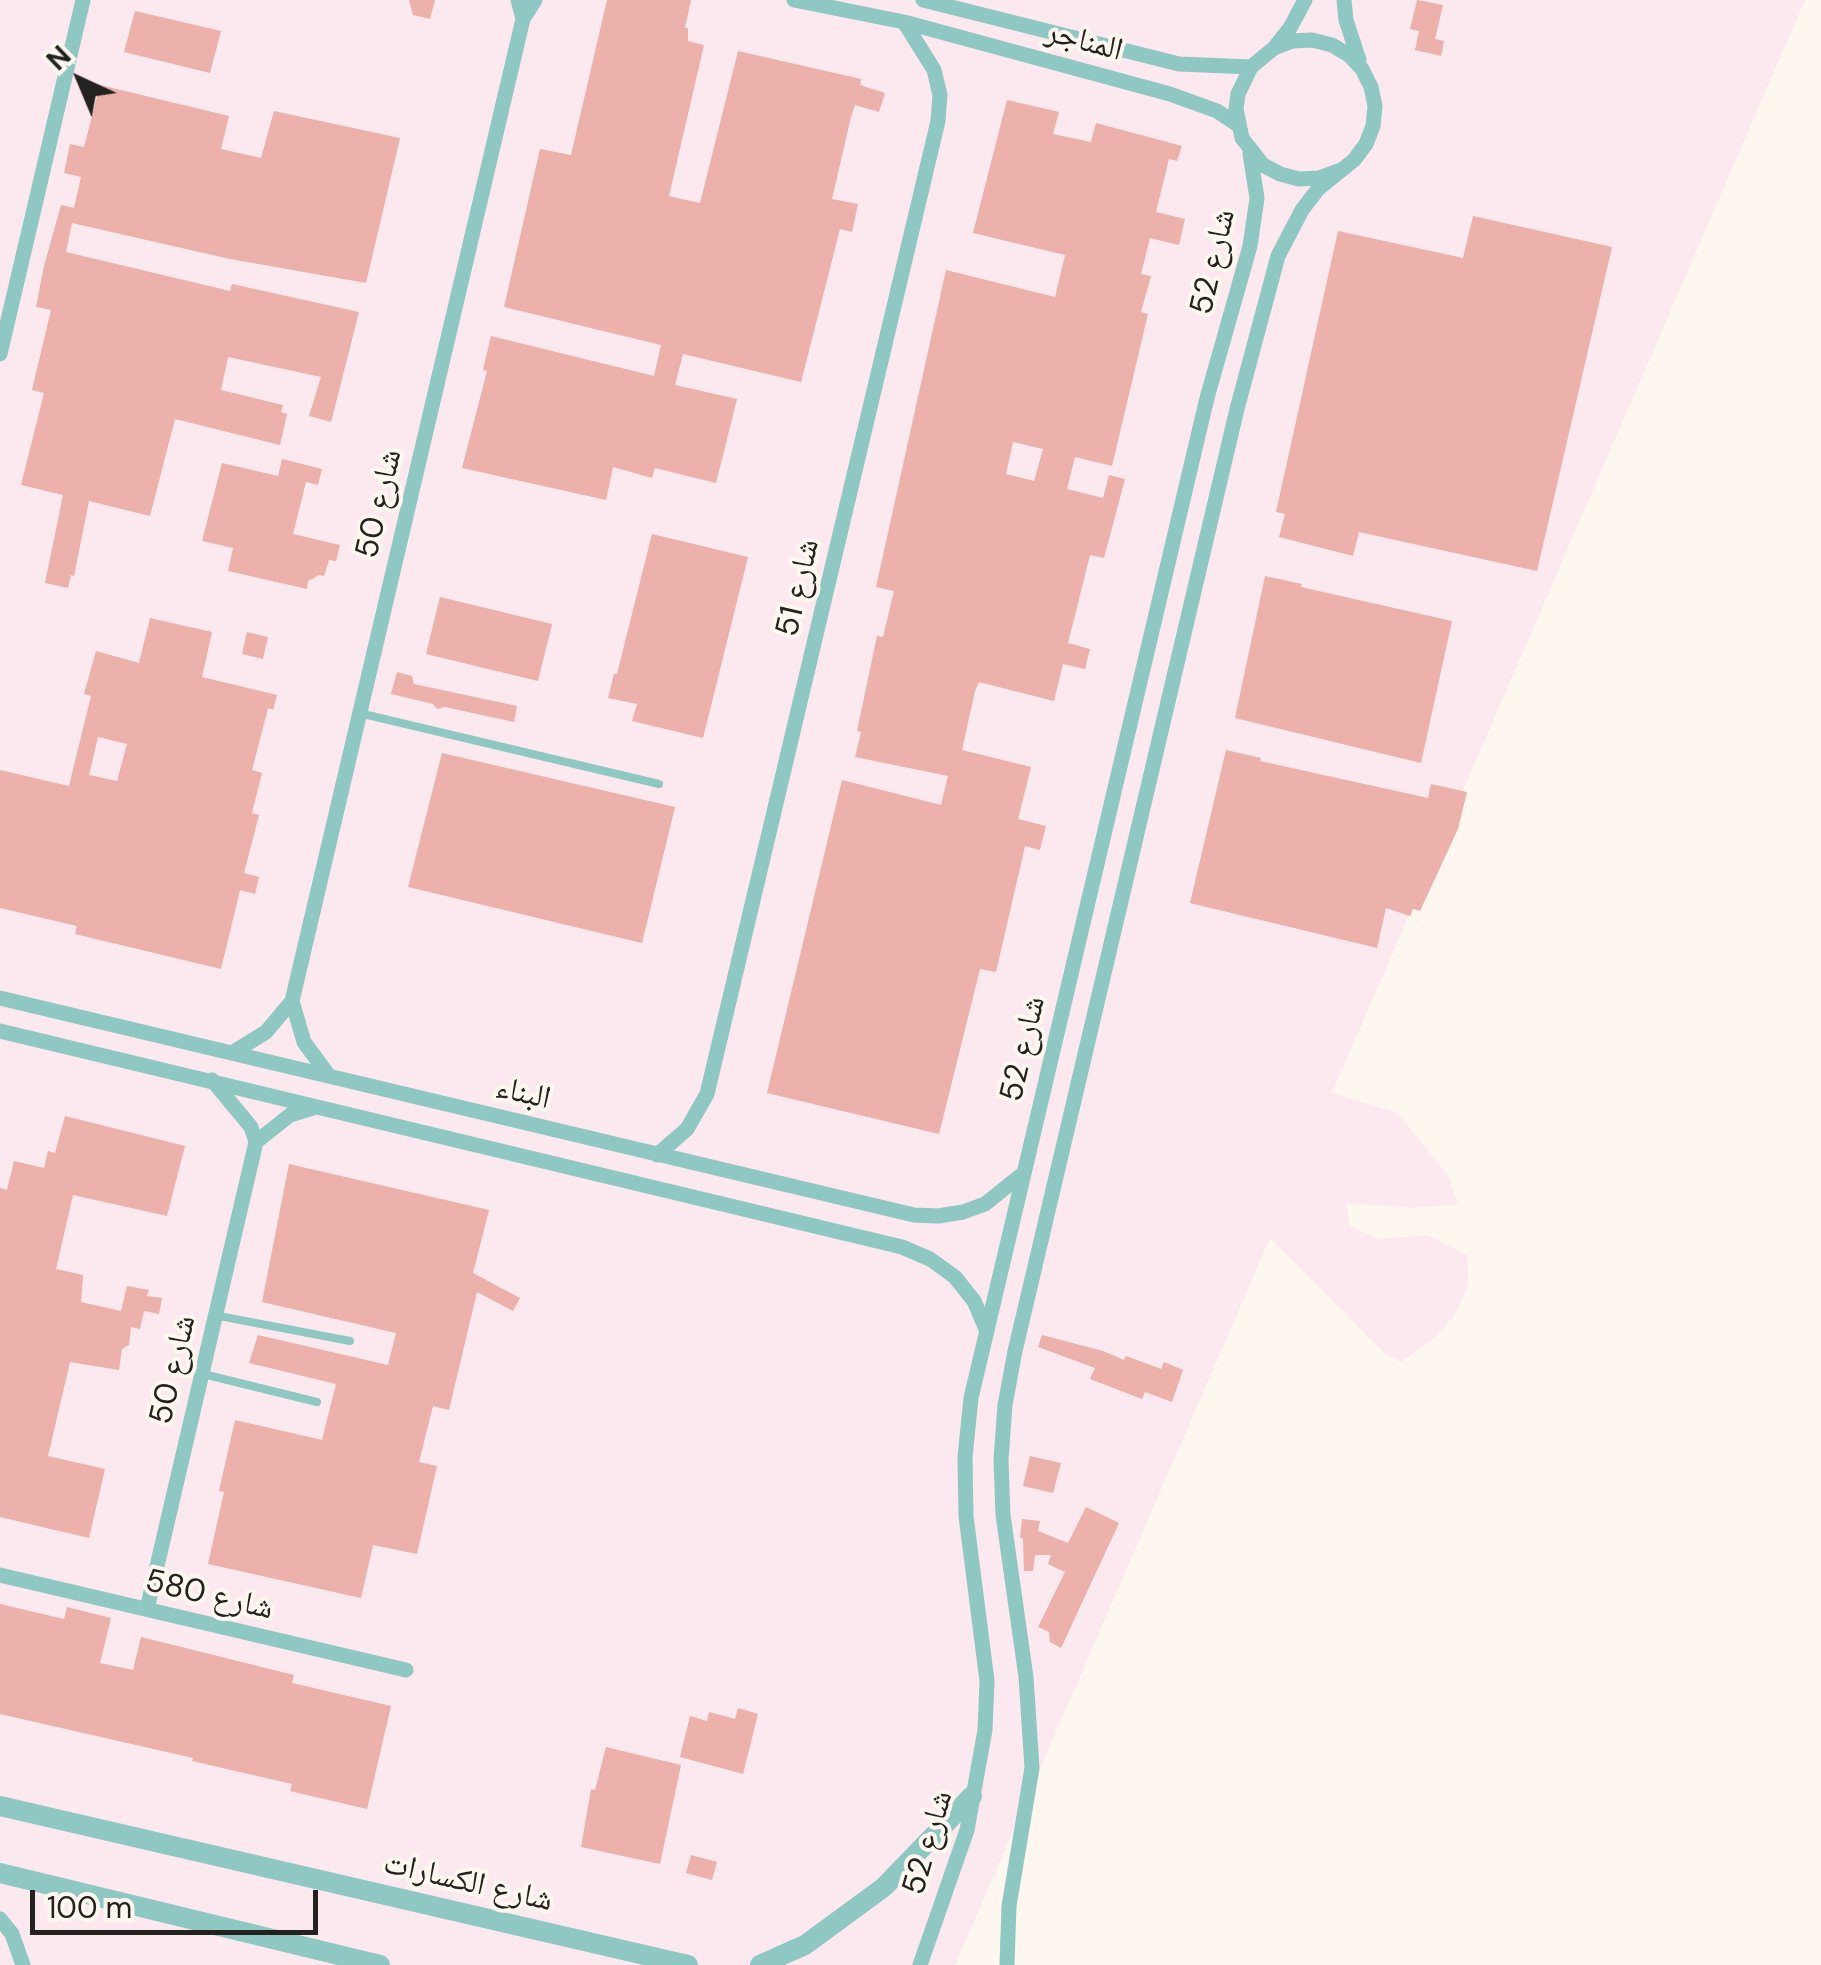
<!DOCTYPE html>
<meta charset="utf-8">
<style>
body{margin:0}
#map{position:relative;width:1821px;height:1965px;overflow:hidden;background:#fdf7f0;font-family:"DM Sans",sans-serif}
canvas{display:block}
.north{position:absolute;left:30px;top:30px;width:100px;height:100px;-webkit-text-stroke:8px #fdf7f0;paint-order:stroke;rotate:316deg;font-size:28px;font-weight:700;line-height:40px;text-align:center;color:#24221f}
.north::after{content:'';display:block;margin:auto;width:35px;height:45px;background:#24221f;clip-path:polygon(50% 0,100% 100%,50% 72%,0 100%)}
.scale{position:absolute;left:30px;top:1890px;width:288px;height:45px;box-sizing:border-box;border:5px solid #24221f;border-top:0;padding-left:12px;font-size:30px;line-height:35px;white-space:nowrap;color:#24221f;-webkit-text-stroke:8px #fdf7f0;paint-order:stroke}
</style>
<div id="map">
<canvas width="1821" height="1965"></canvas>
<div class="north">N</div>
<div class="scale">100 m</div>
</div>
<script>
const g = document.querySelector('canvas').getContext('2d');
g.lineJoin = 'round';
function fillPath(path, color) { g.fillStyle = color; g.fill(path, 'evenodd'); }
const shape = rows => new Path2D(rows.map(r => 'M' + r).join(''));
function stroke(path, color, width, dash) { g.strokeStyle = color; g.lineWidth = width; g.lineCap = dash ? 'butt' : 'round'; g.setLineDash(dash || []); g.stroke(path); }
function label(font, color, halo, rows, align = 'center') {
  g.font = font + ' "DM Sans","Noto Naskh Arabic",sans-serif'; g.lineWidth = 8; g.setLineDash([]); g.textBaseline = 'middle'; g.strokeStyle = halo; g.fillStyle = color; for (const [text, x, y, turn = 0] of rows) {
    g.save(); g.translate(x, y); g.rotate((+turn || 0) * Math.PI / 180); g.textAlign = isNaN(turn) ? turn : align; if (halo) g.strokeText(text, 0, 0); g.fillText(text, 0, 0); g.restore();
  }
}
fillPath(shape([
 [0,0,1805,0,1332,1093,1398,1113,1449,1177,1458,1204,1412,1208,1346,1203,1350,1226,1379,1239,1427,1235,1467,1255,1468,1283,1458,1310,1435,1338,1401,1362,1384,1353,1270,1238,955,1965,0,1965]
]), '#fce8ef');
fillPath(shape([
 [409,0,435,0,430,19,413,15],
 [607,0,691,0,685,28,688,28,688,41,704,45,669,196,700,203,738,51,861,79,860,85,885,93,879,112,855,105,851,117,832,199,858,204,852,232,840,229,801,382,683,354,675,385,737,399,716,483,655,468,652,478,613,467,606,500,462,468,487,371,483,370,491,336,654,376,661,345,504,307,540,149,571,155],
 [1417,0,1443,5,1435,39,1444,41,1441,56,1415,50,1419,31,1410,29],
 [135,11,221,31,210,73,124,52],
 [100,85,229,116,221,149,261,158,274,111,400,138,366,283,230,259,72,223,66,252,230,291,232,284,359,312,331,422,309,416,321,377,228,357,221,390,283,405,281,412,287,414,280,445,175,419,150,516,89,501,74,576,71,575,68,588,45,583,63,495,21,485,44,393,32,390,51,310,36,307,44,266,61,205,74,208,81,177,64,173,70,144,84,147],
 [1007,100,1059,112,1053,134,1091,142,1096,123,1182,146,1177,161,1169,159,1156,212,1185,219,1179,245,1150,238,1141,274,1151,276,1141,312,1148,314,1112,466,1075,457,1067,489,1103,498,1109,475,1125,479,1104,558,1090,555,1068,643,1090,649,1085,669,1063,664,1054,701,979,682,975,691,962,750,1031,767,1018,819,1046,826,1040,850,1025,846,996,972,980,969,939,1134,767,1093,842,780,941,805,948,776,855,757,861,732,857,731,877,636,883,637,894,591,876,587,946,270,1055,297,1065,255,973,233],
 [1013,442,1043,449,1034,481,1006,474],
 [1473,216,1612,247,1537,571,1359,532,1353,556,1279,537,1285,514,1276,512,1338,231,1463,258],
 [282,459,322,469,318,485,306,482,293,534,340,545,336,561,329,560,324,576,319,575,308,581,307,589,228,571,233,548,202,541,222,463,278,476],
 [652,534,748,557,703,738,632,721,637,704,608,698,614,674,617,674],
 [1265,576,1302,584,1301,587,1452,621,1421,763,1235,718],
 [440,597,552,624,538,681,426,654],
 [150,618,212,632,202,677,277,695,273,710,268,708,252,770,262,773,252,813,259,815,244,873,259,877,255,894,240,890,221,969,75,934,77,926,0,908,0,770,69,786,91,696,84,694,96,651,139,663],
 [98,737,127,744,117,781,89,775],
 [247,632,268,637,263,659,242,654],
 [397,672,412,676,414,684,517,706,514,722,445,707,437,709,433,704,391,694],
 [1226,750,1261,758,1260,761,1428,798,1431,784,1467,792,1458,829,1420,911,1413,909,1410,916,1386,908,1377,948,1190,903],
 [442,753,675,807,642,943,408,887],
 [65,1116,185,1146,167,1216,73,1195,56,1269,83,1275,81,1302,121,1311,127,1286,149,1290,147,1296,162,1298,159,1314,144,1311,140,1329,131,1327,129,1345,122,1349,119,1370,70,1362,48,1456,105,1469,89,1538,0,1517,0,1188,7,1190,14,1161,44,1168,48,1151,55,1153],
 [289,1164,489,1210,473,1273,520,1298,513,1311,477,1292,449,1410,433,1406,419,1462,437,1466,417,1554,373,1545,361,1598,208,1564,224,1492,219,1491,235,1420,322,1440,336,1384,249,1363,258,1335,388,1365,396,1333,262,1302],
 [1042,1335,1103,1351,1124,1360,1126,1356,1161,1369,1164,1362,1183,1370,1172,1402,1145,1392,1142,1399,1090,1379,1095,1368,1038,1347],
 [1030,1456,1061,1463,1053,1493,1023,1486],
 [1086,1507,1119,1523,1061,1648,1050,1642,1049,1632,1038,1627,1065,1572,1048,1564,1051,1555,1035,1555,1033,1571,1024,1571,1023,1538,1020,1538,1022,1519,1040,1521,1038,1531,1068,1543],
 [0,1604,64,1619,67,1607,111,1618,100,1663,133,1670,141,1637,294,1675,292,1683,391,1706,367,1809,290,1791,292,1784,192,1761,193,1758,0,1714],
 [738,1708,758,1714,743,1774,680,1757,690,1716,707,1721,709,1712,735,1719],
 [606,1747,681,1765,660,1864,581,1847,591,1789,595,1790],
 [691,1855,717,1862,712,1880,686,1873]
]), '#ebb1aa');
stroke(shape([
 [359,713,659,784],
 [214,1315,350,1341],
 [203,1374,317,1402]
]), '#8fc7c2', 8);
stroke(shape([
 [518,0,523,19],
 [794,0,904,22,1170,94,1217,111,1238,125],
 [923,0,1179,64,1251,67],
 [1344,0,1346,20,1359,60],
 [1275,47,1290,28,1305,0],
 [0,354,83,0],
 [0,998,914,1215,938,1216,963,1212,985,1204,1020,1176],
 [292,1001,304,1042,329,1076],
 [0,1031,902,1247,930,1259,955,1277,974,1301,986,1329],
 [232,1053,266,1032,292,1001,523,19,535,0],
 [256,1142,290,1115,316,1107],
 [657,1155,687,1129,707,1094,938,121,940,95,934,70,904,22],
 [0,1575,406,1670],
 [147,1609,256,1142,251,1127,212,1080],
 [0,1919,12,1934,23,1965],
 [920,1965,967,1830,985,1730,987,1681,966,1516,965,1457,971,1398,1207,398,1250,246,1257,198,1250,154],
 [1007,1965,1009,1906,1032,1768,1026,1677,1003,1515,1001,1460,1005,1405,1015,1351,1237,409,1278,256,1302,210,1318,189,1354,160,1366,144,1373,126,1375,106,1371,87,1362,69,1349,55,1332,45,1312,40,1292,41,1274,48,1251,67,1238,94,1236,109,1242,138,1263,165,1280,174,1299,179,1319,178,1338,171]
]), '#8fc7c2', 15);
stroke(shape([
 [0,1806,688,1965],
 [0,1873,380,1965],
 [760,1965,805,1945,884,1887,972,1796]
]), '#8fc7c2', 20);
label('32px', '#24221f', '#fdf7f0', [
 ["المناجر",1084,42,15],
 ["شارع 52",1214,262,-77],
 ["شارع 50",380,504,-77],
 ["شارع 51",799,588,-77],
 ["شارع 52",1024,1049,-77],
 ["البناء",523,1094,13],
 ["شارع 50",174,1370,-77],
 ["شارع 580",209,1596,13],
 ["شارع 52",929,1843,-74],
 ["شارع الكسارات",468,1883,13]
]);
</script>
